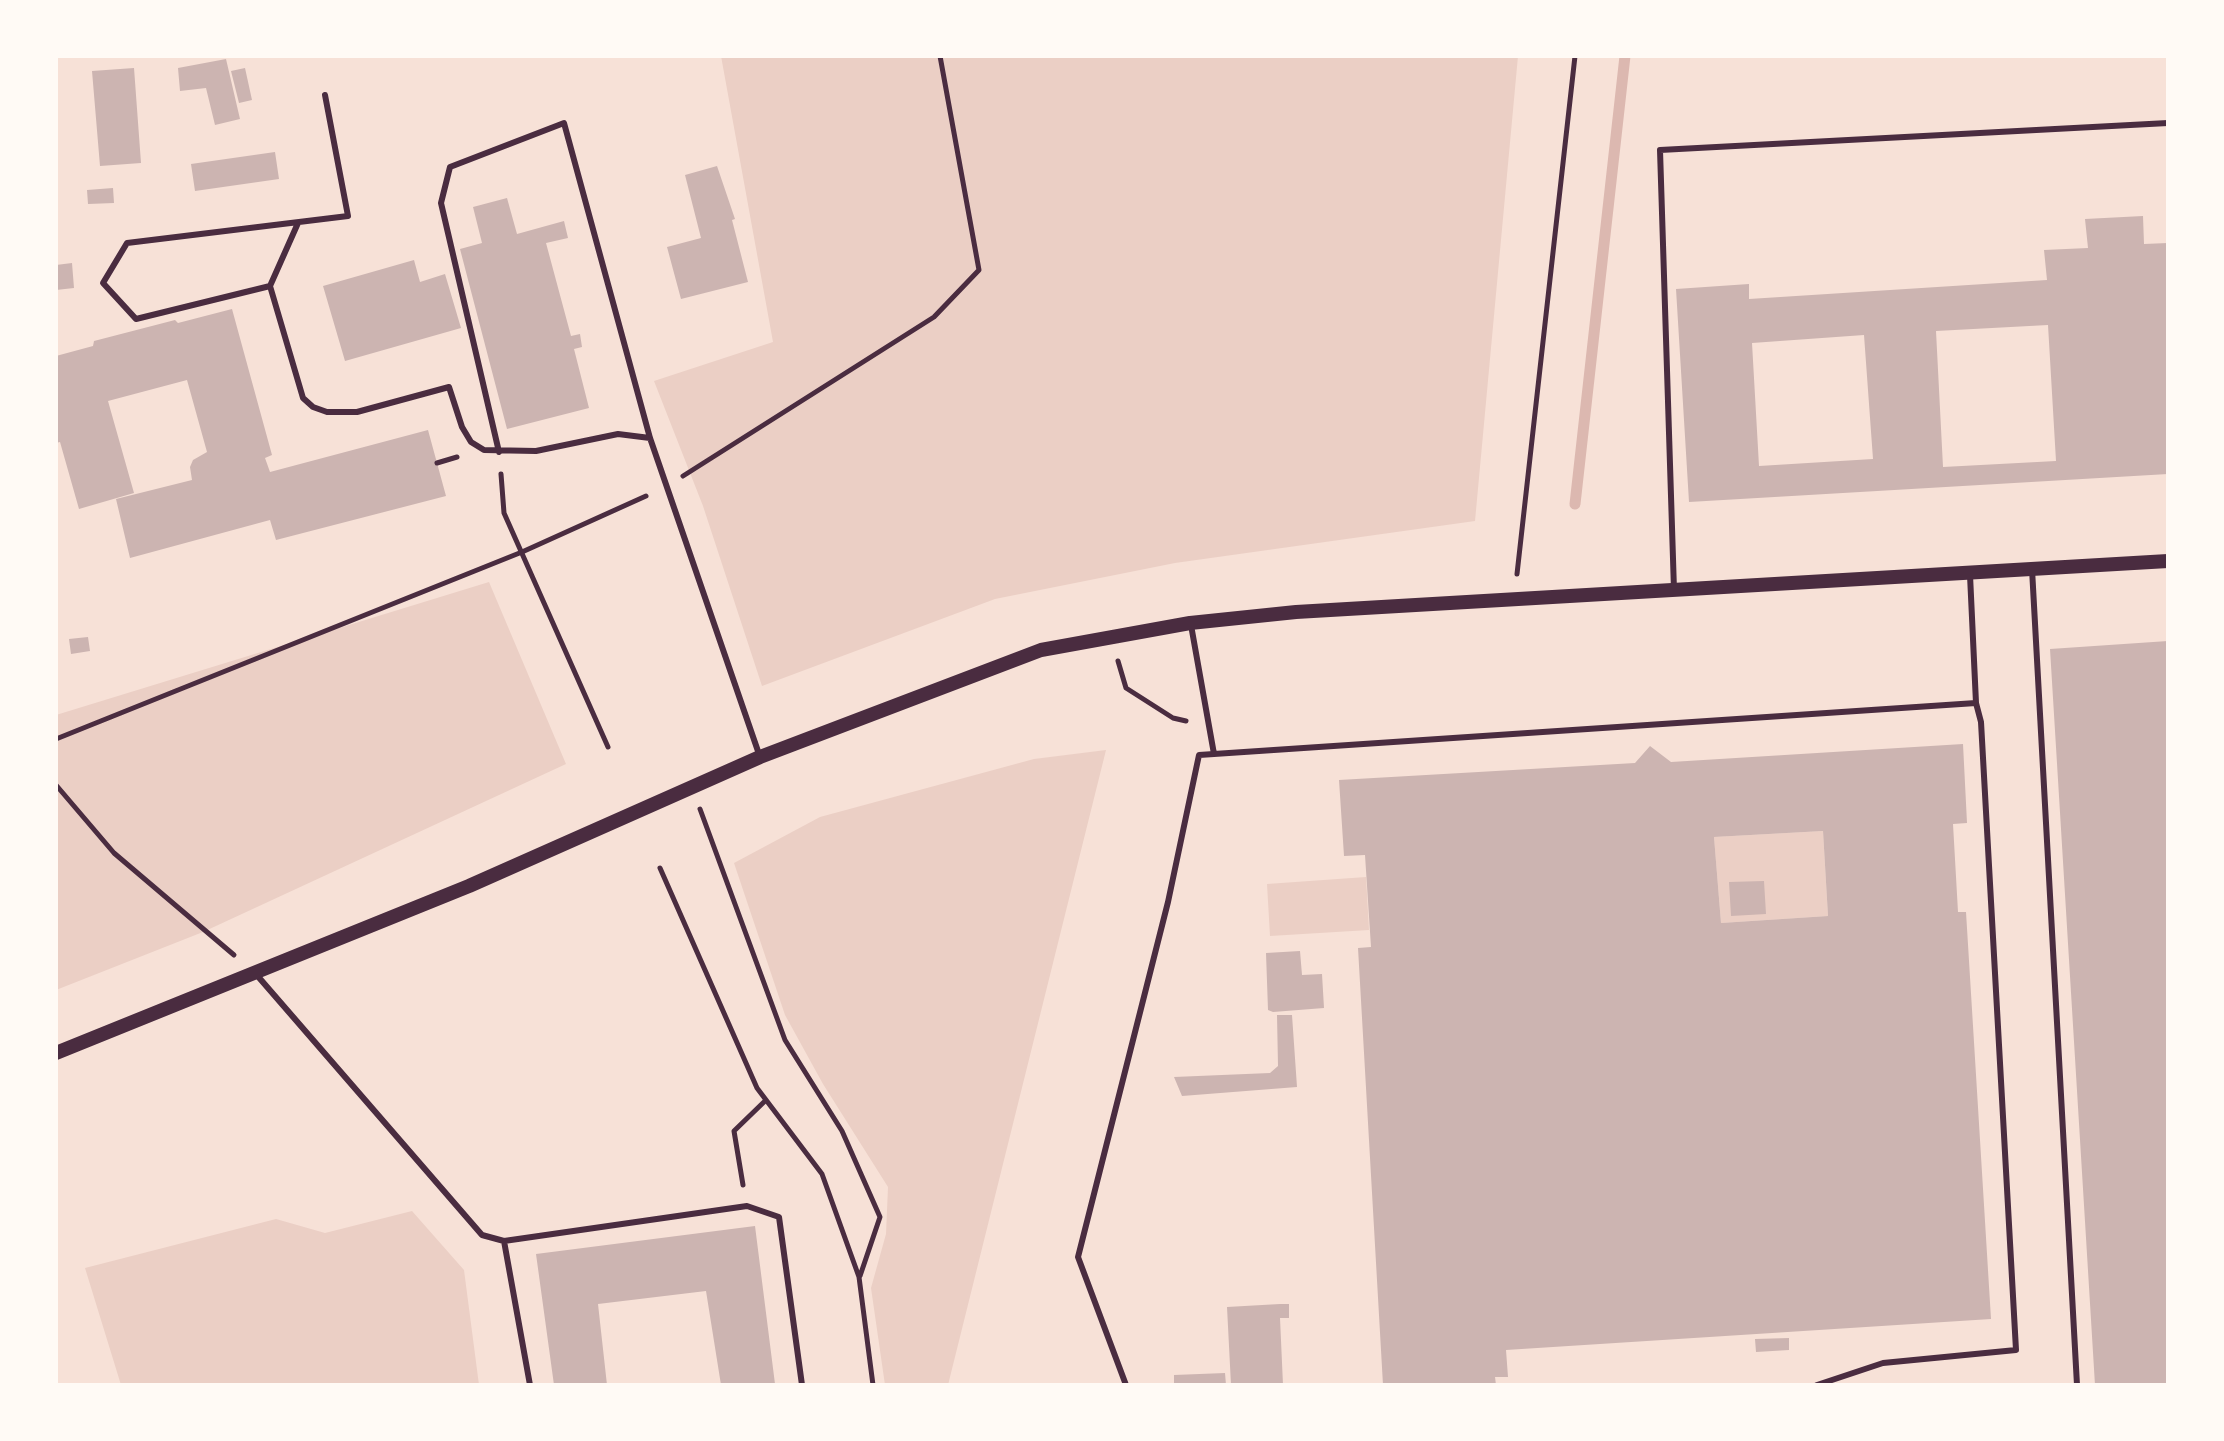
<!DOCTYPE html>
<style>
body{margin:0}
#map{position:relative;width:2224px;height:1441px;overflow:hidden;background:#f7e1d7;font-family:Merriweather,serif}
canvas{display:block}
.frame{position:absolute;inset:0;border:58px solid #fffaf5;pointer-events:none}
</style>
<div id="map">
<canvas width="2224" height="1441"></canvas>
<div class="frame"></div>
</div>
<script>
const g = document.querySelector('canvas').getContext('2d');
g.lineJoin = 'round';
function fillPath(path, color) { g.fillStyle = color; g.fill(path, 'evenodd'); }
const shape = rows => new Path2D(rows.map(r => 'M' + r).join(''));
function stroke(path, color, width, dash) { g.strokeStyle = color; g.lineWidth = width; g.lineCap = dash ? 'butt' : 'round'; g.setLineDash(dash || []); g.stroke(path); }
fillPath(shape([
 [721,56,1518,56,1475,521,1175,563,995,599,762,686,703,506,654,381,773,342],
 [489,582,566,764,203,932,56,990,56,715],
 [1106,750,948,1385,885,1385,871,1288,886,1234,888,1187,823,1084,785,1015,734,863,820,817,1034,759],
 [1823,831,1828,916,1721,923,1714,837],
 [1366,877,1369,930,1270,936,1267,884],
 [412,1211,464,1270,479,1385,121,1385,85,1268,276,1219,325,1233]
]), '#ebcfc5');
stroke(shape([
 [1575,504,1625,56]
]), '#dcb8b0', 11);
fillPath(shape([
 [226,59,240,119,215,125,206,88,180,91,178,68],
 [134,68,141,163,100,166,92,71],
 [245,68,252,100,239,103,231,71],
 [275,152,279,179,195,191,191,164],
 [717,166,735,219,732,220,748,282,681,299,667,247,701,238,685,175],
 [113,188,114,203,88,204,87,190],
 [507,198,517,234,564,221,568,238,546,243,571,336,580,334,582,347,574,349,589,408,507,429,460,249,482,243,473,207],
 [2143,216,2144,244,2168,243,2168,474,1689,502,1676,289,1749,284,1749,299,2047,280,2044,250,2088,248,2085,219],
 [2048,325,2056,461,1943,467,1936,331],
 [1864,335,1873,459,1759,466,1752,343],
 [414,260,420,282,445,274,461,328,345,361,323,286],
 [72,263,74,288,56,290,56,265],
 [232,309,272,455,265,458,270,472,428,430,446,496,276,540,270,520,130,558,116,499,192,480,190,467,193,460,207,452,187,380,108,401,134,493,79,509,60,442,56,443,56,356,93,346,94,341,175,320,178,323],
 [88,637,90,651,71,654,69,639],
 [2168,641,2168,1385,2095,1385,2050,649],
 [1963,744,1967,823,1953,824,1958,912,1966,912,1991,1319,1506,1350,1508,1377,1495,1377,1496,1385,1383,1385,1358,948,1371,947,1365,855,1344,856,1339,780,1635,763,1650,746,1671,762],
 [1823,831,1828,916,1721,923,1714,837],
 [1764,881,1766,914,1731,916,1729,882],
 [1300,951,1302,975,1322,974,1324,1008,1273,1012,1268,1010,1266,953],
 [1277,1015,1292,1015,1297,1087,1182,1096,1174,1077,1270,1073,1278,1066],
 [755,1226,775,1384,721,1385,706,1291,598,1304,607,1385,554,1385,536,1254],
 [1280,1304,1289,1304,1289,1318,1280,1318,1283,1385,1231,1385,1227,1307],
 [1789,1338,1789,1350,1756,1352,1755,1339],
 [1225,1373,1226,1385,1174,1385,1174,1375]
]), '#ccb4b1');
stroke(shape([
 [437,463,457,457],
 [501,474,504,513,608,747],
 [683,476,934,317,979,270,940,56],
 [1517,574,1575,56],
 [1118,661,1126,688,1173,718,1186,721],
 [56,739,522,552,646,496],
 [56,785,114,853,234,955],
 [700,809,785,1040,842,1131,880,1217,860,1276],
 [660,868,757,1088,822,1174,859,1277,873,1385],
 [743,1185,734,1131,766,1100]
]), '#4a2c40', 5);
stroke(shape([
 [325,95,348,216,127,243,103,283,136,319,270,286,303,398,313,407,327,412,357,412,449,387,462,427,471,442,484,450,536,451,618,434,650,438],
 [270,286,298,223],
 [499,452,441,203,450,167,564,123,650,438,760,757],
 [2032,569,2077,1385],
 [1674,590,1660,150,2168,123],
 [1214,754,1976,703],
 [255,973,482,1235,504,1241,530,1385],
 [504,1241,747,1206,779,1217,802,1385],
 [1126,1385,1078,1257,1168,902,1199,755,1214,754,1191,625],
 [1817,1385,1883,1363,2016,1350,1981,722,1976,703,1970,575]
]), '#4a2c40', 6);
stroke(shape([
 [56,1053,469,886,760,757,1041,650,1190,623,1296,612,2168,561]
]), '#4a2c40', 14);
</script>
